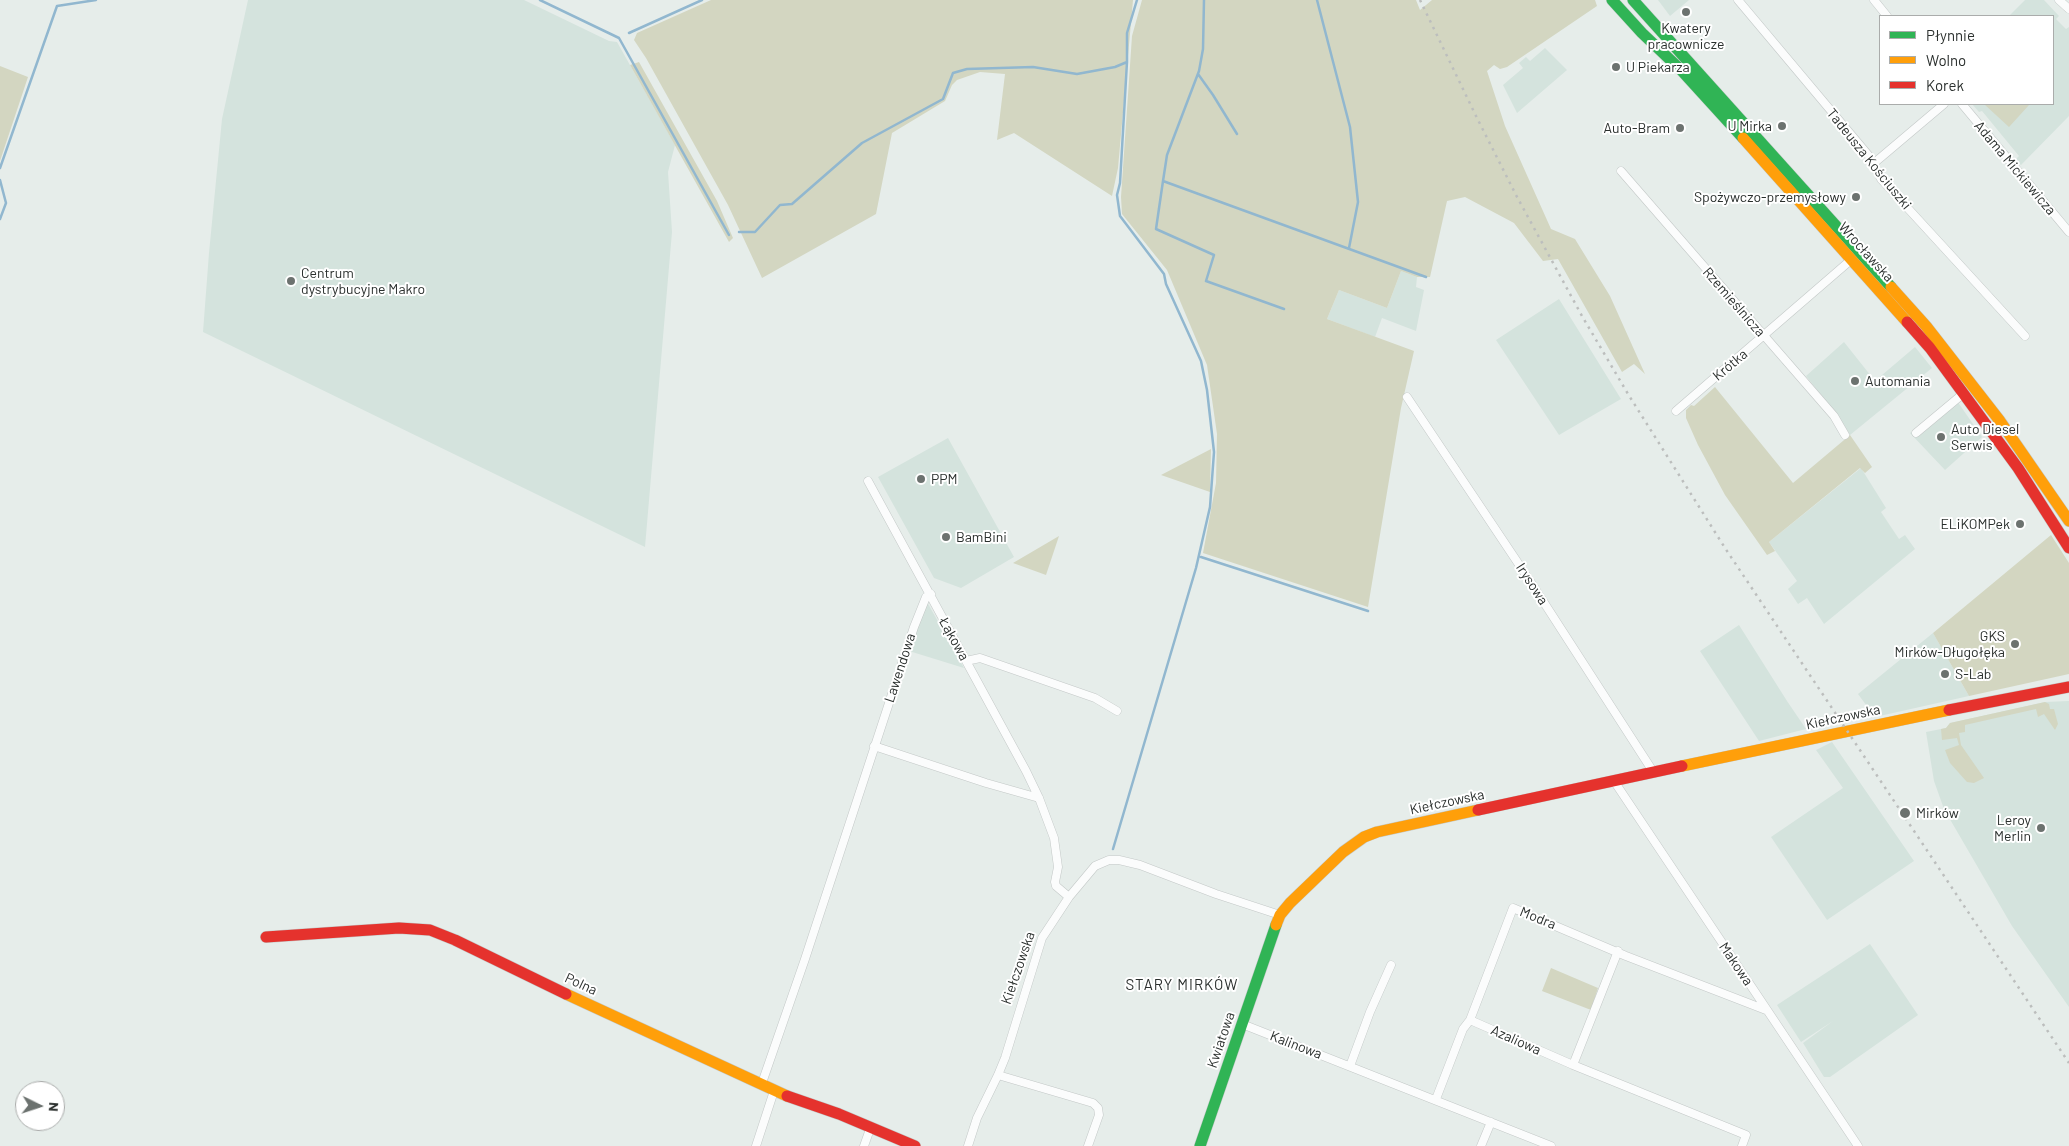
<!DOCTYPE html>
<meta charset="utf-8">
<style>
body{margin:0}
#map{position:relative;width:2069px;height:1146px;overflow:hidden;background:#e6edea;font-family:Barlow,sans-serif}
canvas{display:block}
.legend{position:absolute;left:1879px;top:15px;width:175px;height:90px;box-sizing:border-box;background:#fff;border:1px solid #aaacab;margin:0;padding:6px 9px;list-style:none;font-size:15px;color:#2a2f2d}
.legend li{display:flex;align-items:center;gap:10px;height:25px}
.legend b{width:25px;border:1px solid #aaacab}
.north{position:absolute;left:15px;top:1081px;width:50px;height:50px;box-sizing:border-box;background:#fff;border:1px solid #aaacab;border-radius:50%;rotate:94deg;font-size:14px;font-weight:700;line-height:20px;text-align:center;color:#2a2f2d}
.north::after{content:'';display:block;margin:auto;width:18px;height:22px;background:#6c726f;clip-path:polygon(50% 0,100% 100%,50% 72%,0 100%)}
</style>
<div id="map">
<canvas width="2069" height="1146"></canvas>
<ul class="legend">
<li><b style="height:6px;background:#30b455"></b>Płynnie</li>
<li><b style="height:6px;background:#ff9f0a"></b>Wolno</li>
<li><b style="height:6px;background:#e5322d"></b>Korek</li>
</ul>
<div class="north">N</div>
</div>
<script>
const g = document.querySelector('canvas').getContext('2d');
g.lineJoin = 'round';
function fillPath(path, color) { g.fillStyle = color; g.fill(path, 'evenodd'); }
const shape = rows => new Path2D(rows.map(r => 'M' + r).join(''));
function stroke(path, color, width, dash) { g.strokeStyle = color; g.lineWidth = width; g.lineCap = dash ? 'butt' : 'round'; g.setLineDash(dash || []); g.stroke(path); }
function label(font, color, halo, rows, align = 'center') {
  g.font = font + ' Barlow,sans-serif'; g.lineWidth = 4; g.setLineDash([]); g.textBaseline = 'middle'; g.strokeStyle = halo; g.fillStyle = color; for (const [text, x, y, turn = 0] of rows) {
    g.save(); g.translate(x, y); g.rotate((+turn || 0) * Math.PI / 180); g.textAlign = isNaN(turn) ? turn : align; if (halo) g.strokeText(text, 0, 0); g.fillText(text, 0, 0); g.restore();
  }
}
fillPath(shape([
 [248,0,524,0,609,41,617,42,675,145,668,172,672,232,645,547,203,332,209,253,222,119],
 [1658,0,1689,0,1670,16],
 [2025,0,2044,0,2059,16,2056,19,2066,29,2069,27,2069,116,2021,165,2015,160,2019,156,1982,111,1979,112,1972,104,2053,104,2053,16,2009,16],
 [1545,48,1567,70,1517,113,1503,85,1523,68,1519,63,1526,57,1530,61],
 [1401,271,1417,277,1416,287,1424,290,1416,331,1382,318,1375,337,1327,319,1339,290,1387,308],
 [1559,299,1621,399,1559,435,1496,340],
 [1844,342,1875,381,1915,347,1932,368,1850,435,1837,415,1806,376],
 [1955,398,1982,437,1945,470,1910,433],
 [948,438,1014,557,961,588,934,578,878,477],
 [1861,468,1886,508,1881,512,1899,539,1905,535,1915,549,1824,624,1807,598,1798,604,1788,589,1797,581,1769,542],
 [927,602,964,668,909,651],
 [1739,625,1787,701,1806,729,1759,741,1700,651],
 [1933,633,1969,696,1875,717,1858,694],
 [2069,701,2069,1007,2012,926,1944,809,1934,781,1926,732,1946,728,1950,723,2045,702],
 [1832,742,1914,861,1827,920,1771,837,1843,788,1816,750],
 [1870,944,1918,1015,1830,1077,1824,1077,1803,1043,1833,1021,1801,1042,1777,1005]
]), '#d4e3dd');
fillPath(shape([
 [711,0,1133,0,1118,168,1112,196,1014,133,997,140,1005,74,980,72,957,80,952,85,945,101,892,133,876,214,762,278,728,205,646,58,634,40,637,33],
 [1142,0,1416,0,1420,10,1432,0,1595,0,1597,6,1507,67,1500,69,1494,65,1487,71,1505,126,1551,229,1575,239,1610,296,1645,374,1634,364,1622,372,1558,259,1543,261,1514,223,1465,197,1447,201,1430,277,1417,277,1401,271,1387,308,1339,290,1327,319,1414,351,1401,408,1368,607,1203,553,1216,483,1217,434,1207,365,1167,270,1122,214,1121,197,1132,36],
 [639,62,717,201,733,238,729,242,630,65],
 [0,66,28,77,0,161],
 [1984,104,2028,104,2029,105,2009,127],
 [1715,387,1793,483,1850,435,1872,467,1865,473,1860,468,1769,542,1775,551,1767,555,1725,495,1698,445,1686,418,1686,410,1691,405,1694,406],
 [1211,449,1210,492,1161,475],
 [2051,535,2069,563,2069,674,1969,696,1933,633],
 [1059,536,1046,575,1013,563],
 [2045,702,2049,704,2050,709,2054,709,2058,724,2055,730,2044,714,2038,717,2036,709,1965,725,1965,732,1959,733,1961,745,1984,778,1974,783,1967,782,1950,763,1945,750,1959,745,1957,738,1942,740,1941,729,1946,728,1950,723],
 [1551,968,1598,988,1591,1010,1542,991]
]), '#d3d6c1');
stroke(shape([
 [540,0,619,38,729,235],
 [1204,0,1203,49,1199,71,1167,155,1163,181,1426,277],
 [1317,0,1350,127,1358,202,1349,248],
 [629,33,702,0],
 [1198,74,1213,95,1237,134],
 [0,168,57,6,96,0],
 [0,180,6,203,0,219],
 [1163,181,1156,229,1214,255,1206,281,1284,309],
 [739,232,755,232,780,205,792,204,862,143,943,99,953,73,967,69,1033,67,1077,74,1115,67,1127,62],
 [1201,557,1368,611],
 [1113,849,1196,568,1210,507,1214,452,1207,390,1201,361,1166,284,1164,274,1120,216,1117,195,1120,183,1127,62,1127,33,1137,0]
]), '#91b7cf', 2.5);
const street = shape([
 [1738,0,1869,156,1881,179,2025,336],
 [1874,0,1887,16],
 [2059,0,2069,9],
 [1962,104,2069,232],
 [1873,164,1944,104],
 [1621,171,1834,416,1845,435],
 [1407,397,1532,584,1654,773],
 [1676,411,1852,259],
 [1916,433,1964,393],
 [868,481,1026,771,1039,798,1054,838,1058,867,1055,882,1056,886,1069,897],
 [966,661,980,658,1095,698,1117,711],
 [874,746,986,783,1039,798],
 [1614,781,1858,1146],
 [1470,1020,1513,908,1626,956,1766,1010],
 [1242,1024,1551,1146],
 [1573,1065,1618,951],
 [1350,1066,1370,1012,1391,965],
 [998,1075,1093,1103,1098,1108,1099,1115,1088,1146],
 [762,1083,805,959,914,627,926,597,931,594],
 [1436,1099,1463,1029,1470,1020,1573,1065,1746,1135,1742,1146],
 [756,1146,774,1091],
 [864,1146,870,1129],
 [968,1146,977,1118,998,1075,1005,1058,1042,938,1069,897,1095,866,1109,860,1119,860,1140,865,1216,894,1280,915],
 [1481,1146,1491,1122]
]);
const fast = shape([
 [1612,0,1642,33,1682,71,1743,138],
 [1633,0,1891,287],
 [1200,1146,1276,925]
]);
const slow = shape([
 [1743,138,1907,322],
 [1891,287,1926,326,2000,421,2069,521],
 [1682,766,1949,710],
 [1276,925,1280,915,1290,903,1343,852,1364,837,1377,832,1478,810],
 [566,994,787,1096]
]);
const jam = shape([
 [1907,322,1930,348,2018,468,2069,548],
 [1949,710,2069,687],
 [1478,810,1682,766],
 [266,937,399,928,430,930,455,940,566,994],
 [787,1096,839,1114,915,1146]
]);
stroke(street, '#c3c8c7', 9);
stroke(fast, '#c3c8c7', 12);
stroke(slow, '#c3c8c7', 12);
stroke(jam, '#c3c8c7', 12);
stroke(street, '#fbfcfc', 8);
stroke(fast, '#30b455', 11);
stroke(slow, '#ff9f0a', 11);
stroke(jam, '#e5322d', 11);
stroke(shape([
 [1420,0,1475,114,1516,195,1582,316,1628,394,1725,548,2069,1063]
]), '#bcbebd', 2.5, [2.5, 5]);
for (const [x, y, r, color] of [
 [1686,12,5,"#6c726f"],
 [1616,67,5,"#6c726f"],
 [1782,126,5,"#6c726f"],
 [1680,128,5,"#6c726f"],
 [1856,197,5,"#6c726f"],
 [291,281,5,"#6c726f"],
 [1855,381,5,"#6c726f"],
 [1941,437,5,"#6c726f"],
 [921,479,5,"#6c726f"],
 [2020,524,5,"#6c726f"],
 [946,537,5,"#6c726f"],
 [2015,644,5,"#6c726f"],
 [1945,674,5,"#6c726f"],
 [1905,813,6,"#6c726f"],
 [2041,828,5,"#6c726f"]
]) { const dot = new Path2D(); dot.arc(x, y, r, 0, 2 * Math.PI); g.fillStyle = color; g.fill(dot); stroke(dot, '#fff', 2); }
label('14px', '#2a2f2d', '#fff', [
 ["Kwatery",1686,28,"center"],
 ["pracownicze",1686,44,"center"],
 ["U Piekarza",1626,67],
 ["U Mirka",1772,126,"right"],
 ["Auto-Bram",1670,128,"right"],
 ["Spożywczo-przemysłowy",1846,197,"right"],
 ["Centrum",301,273],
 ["dystrybucyjne Makro",301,289],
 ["Automania",1865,381],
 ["Auto Diesel",1951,429],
 ["Serwis",1951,445],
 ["PPM",931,479],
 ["ELiKOMPek",2010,524,"right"],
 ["BamBini",956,537],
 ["GKS",2005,636,"right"],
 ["Mirków-Długołęka",2005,652,"right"],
 ["S-Lab",1955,674],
 ["Mirków",1916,813],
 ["Leroy",2031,820,"right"],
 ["Merlin",2031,836,"right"]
], 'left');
label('14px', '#2a2f2d', '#fff', [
 ["Tadeusza Kościuszki",1869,159,51],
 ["Adama Mickiewicza",2015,168,50],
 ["Wrocławska",1866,252,48],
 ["Rzemieślnicza",1734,302,49],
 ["Krótka",1730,365,-40],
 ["Irysowa",1532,584,57],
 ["Łąkowa",954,639,61],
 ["Lawendowa",900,668,-72],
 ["Kiełczowska",1843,717,-12],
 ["Kiełczowska",1447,802,-12],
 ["Modra",1538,918,22],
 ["Makowa",1736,964,56],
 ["Kiełczowska",1018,968,-71],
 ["Polna",581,984,25],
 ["Kwiatowa",1221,1040,-71],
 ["Azaliowa",1516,1040,24],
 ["Kalinowa",1296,1045,21]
]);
g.letterSpacing = '1px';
label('15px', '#2a2f2d', '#fff', [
 ["STARY MIRKÓW",1182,985]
]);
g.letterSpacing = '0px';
</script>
